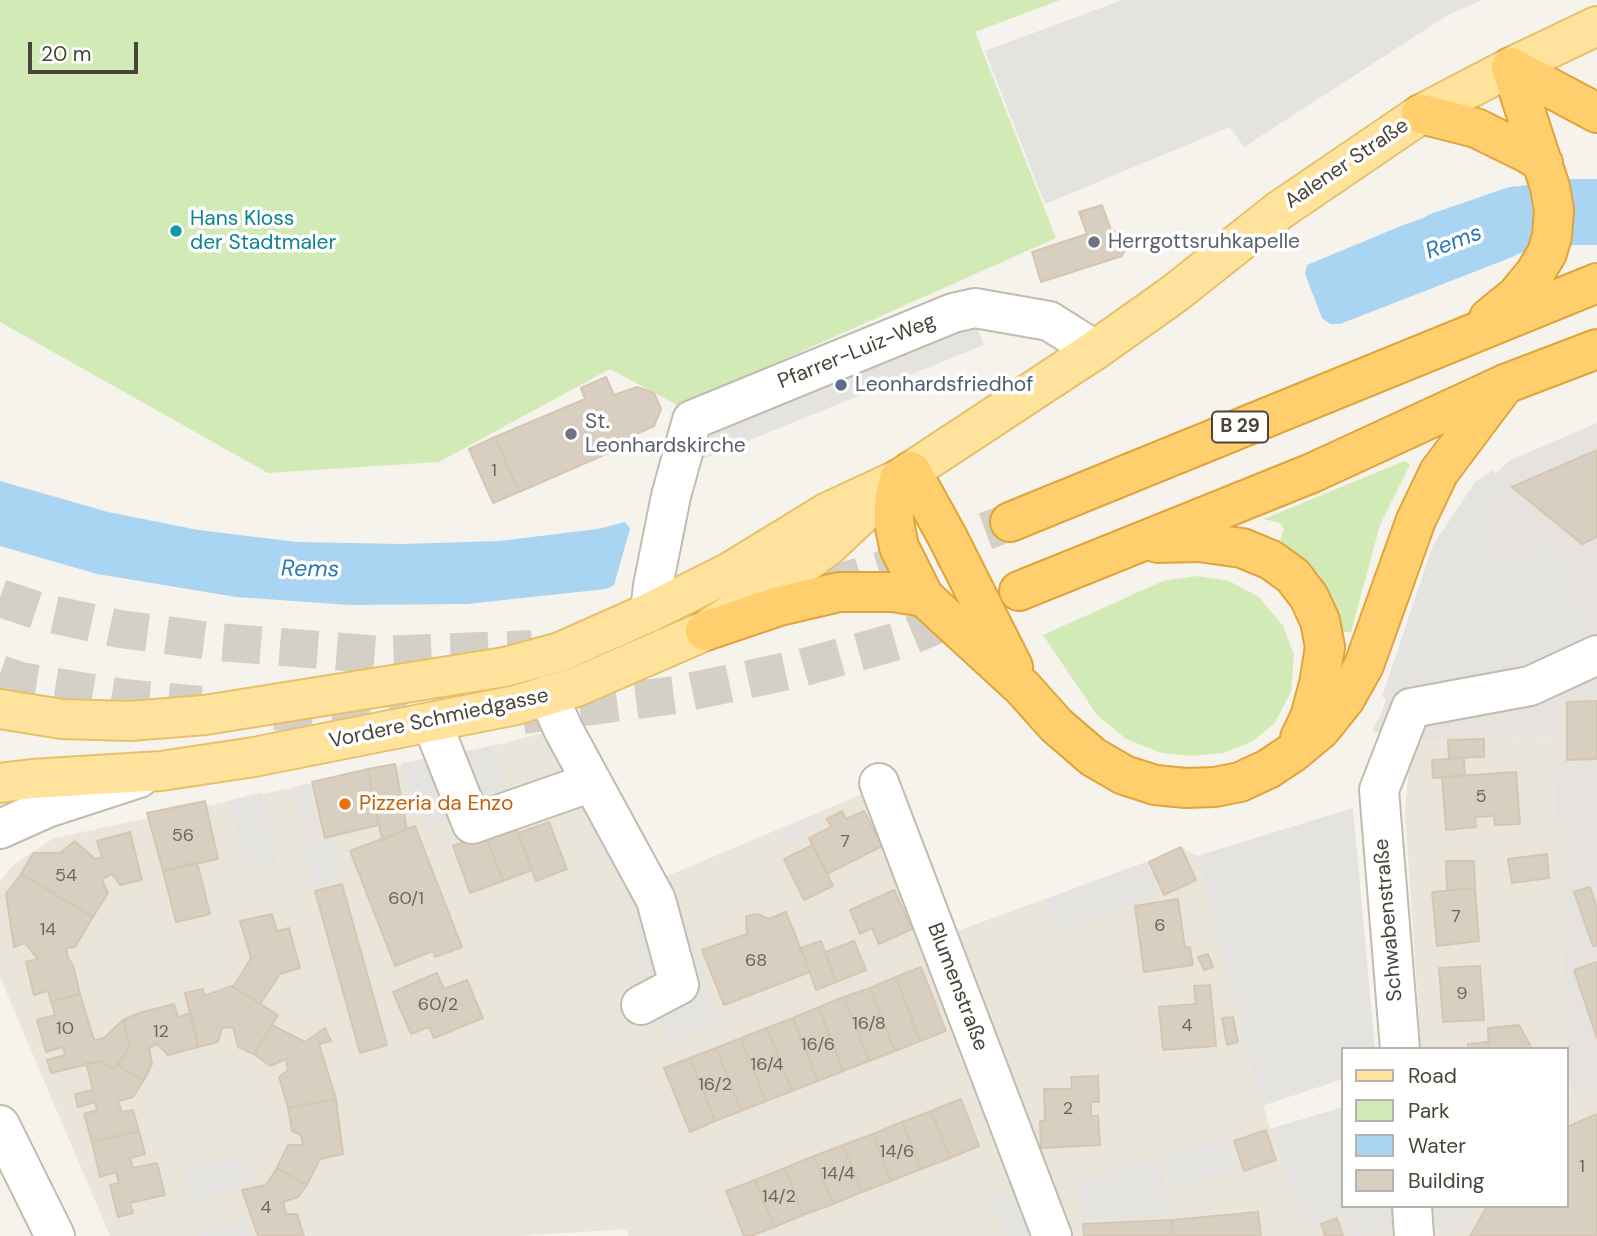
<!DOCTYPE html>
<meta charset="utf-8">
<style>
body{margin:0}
#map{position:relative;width:1597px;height:1236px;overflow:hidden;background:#f6f3ec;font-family:"DM Sans",sans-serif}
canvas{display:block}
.legend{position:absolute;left:1341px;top:1047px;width:228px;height:161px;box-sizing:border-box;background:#fff;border:2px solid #b7b4b0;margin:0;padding:9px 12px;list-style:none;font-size:21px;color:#4b4439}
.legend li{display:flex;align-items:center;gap:14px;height:35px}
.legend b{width:35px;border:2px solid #b7b4b0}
.scale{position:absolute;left:28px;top:42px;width:110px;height:32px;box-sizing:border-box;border:4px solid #4b4439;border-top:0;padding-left:9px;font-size:21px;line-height:24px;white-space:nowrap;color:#4b4439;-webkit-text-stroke:5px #fff;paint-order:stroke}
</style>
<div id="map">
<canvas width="1597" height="1236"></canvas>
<ul class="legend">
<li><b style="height:9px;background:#ffe39c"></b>Road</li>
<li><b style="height:19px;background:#d2eab5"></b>Park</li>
<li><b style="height:19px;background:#a9d4f2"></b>Water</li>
<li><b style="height:19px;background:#d8cfc1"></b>Building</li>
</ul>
<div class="scale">20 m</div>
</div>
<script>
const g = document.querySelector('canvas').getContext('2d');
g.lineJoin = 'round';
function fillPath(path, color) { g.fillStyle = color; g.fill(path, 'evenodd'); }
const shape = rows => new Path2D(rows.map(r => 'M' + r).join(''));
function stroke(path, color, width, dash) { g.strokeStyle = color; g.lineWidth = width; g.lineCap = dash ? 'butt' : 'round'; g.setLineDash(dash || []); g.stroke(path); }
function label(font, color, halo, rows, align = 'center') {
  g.font = font + ' "DM Sans",sans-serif'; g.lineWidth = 7; g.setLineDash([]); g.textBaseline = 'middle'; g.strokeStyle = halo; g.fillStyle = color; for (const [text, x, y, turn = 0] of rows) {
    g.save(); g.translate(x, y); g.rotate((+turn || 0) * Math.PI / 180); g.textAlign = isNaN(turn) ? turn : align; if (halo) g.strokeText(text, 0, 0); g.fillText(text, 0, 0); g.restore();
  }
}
fillPath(shape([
 [554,730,629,892,893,781,952,933,1157,858,1181,847,1197,856,1270,1129,1343,1107,1343,1206,1567,1206,1567,1049,1421,1049,1405,813,1411,742,1554,736,1570,1094,1597,1093,1597,1236,628,1236,627,1229,520,1236,110,1236,0,977,0,882,12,866,54,838,492,746]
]), '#eae5da');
fillPath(shape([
 [1597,423,1597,1093,1570,1095,1553,736,1398,742,1372,730,1381,714,1433,563,1458,510,1509,461]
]), '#e6e2dd');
fillPath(shape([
 [0,0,1060,0,975,32,1056,238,679,406,610,369,439,462,268,473,0,322],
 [1404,461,1409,463,1409,467,1380,525,1351,632,1341,632,1320,575,1280,540,1284,530,1280,523,1264,519],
 [1197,576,1229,581,1259,597,1283,626,1294,655,1291,692,1274,724,1251,742,1224,753,1192,756,1162,753,1126,739,1097,715,1043,635,1163,581]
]), '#d2eab5');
fillPath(shape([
 [1122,0,1483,0,1448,15,1244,147,1230,127,1045,204,985,51],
 [971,313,984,345,688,465,699,424],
 [1493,470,1508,491,1484,521,1487,567,1554,541,1593,648,1411,708,1382,697,1433,545,1476,481],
 [492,746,510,800,425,829,402,763],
 [307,784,321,838,306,841,292,787],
 [261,793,277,865,246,872,230,800],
 [1353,808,1375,1049,1343,1049,1343,1079,1262,1106,1197,856],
 [817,814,822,827,781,847,775,835],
 [331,841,342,880,314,888,303,848],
 [1146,862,1159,896,1058,934,1045,900],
 [649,910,660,984,645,986,635,912],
 [678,913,690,931,709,979,697,984],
 [705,988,718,1021,668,1040,655,1007],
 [1343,1107,1343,1206,1397,1206,1400,1222,1361,1236,1352,1236,1346,1215,1306,1227,1270,1129],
 [1227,1137,1237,1170,1172,1187,1164,1156],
 [247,1154,256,1184,192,1201,184,1171],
 [1160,1156,1169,1216,1081,1220,1079,1182],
 [1029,1184,1049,1236,1005,1236,990,1198],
 [1434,1206,1469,1206,1470,1227,1436,1229],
 [247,1221,251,1236,196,1236,196,1235]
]), '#e5e3e0');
fillPath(shape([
 [1514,186,1527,202,1529,215,1529,228,1515,256,1340,324,1330,324,1322,318,1305,274,1307,265,1401,226],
 [0,481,108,512,198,530,297,542,403,544,499,541,598,529,625,522,630,529,614,585,606,589,467,604,350,605,236,597,97,574,0,546]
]), '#a9d4f2');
stroke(shape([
 [1442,245,1515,220,1572,212,1597,212]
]), '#a9d4f2', 66);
const building = shape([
 [1102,205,1111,230,1122,234,1126,239,1127,245,1122,256,1041,282,1032,252,1087,234,1079,212,1102,205],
 [606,377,614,395,637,387,654,393,661,409,654,426,611,446,613,451,519,492,495,437,585,399,581,388,606,377],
 [495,437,519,492,493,503,469,449,495,437],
 [1597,450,1597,537,1582,544,1512,487,1597,450],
 [1597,701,1597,759,1567,760,1567,702,1597,701],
 [1484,739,1484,757,1449,758,1448,740,1484,739],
 [1464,758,1465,776,1433,778,1432,760,1464,758],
 [395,764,407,830,382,840,368,769,395,764],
 [368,769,378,825,325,838,312,782,368,769],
 [1516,772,1520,824,1495,825,1494,816,1475,817,1476,827,1446,830,1442,777,1516,772],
 [205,801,218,859,163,871,147,813,205,801],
 [842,811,846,819,864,811,882,846,827,874,809,838,831,827,827,819,842,811],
 [549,822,567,869,536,881,518,833,549,822],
 [514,823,532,870,503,881,485,834,514,823],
 [415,826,462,947,435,957,433,951,395,966,350,851,415,826],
 [130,832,142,880,120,885,112,874,102,879,108,893,93,917,21,874,33,853,60,853,75,841,95,859,102,857,97,841,130,832],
 [485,834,503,881,470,893,453,846,485,834],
 [813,845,833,886,804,900,784,859,813,845],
 [1181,847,1196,880,1164,895,1149,862,1181,847],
 [1547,854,1549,878,1512,883,1508,859,1547,854],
 [1446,861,1474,861,1475,888,1447,890,1446,861],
 [197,862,210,914,176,922,163,871,197,862],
 [21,874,93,917,75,947,66,948,68,958,73,965,80,994,51,1002,48,991,34,995,26,962,38,959,25,943,14,947,6,894,21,874],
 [342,884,387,1045,360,1053,315,891,342,884],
 [1590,887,1597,908,1597,945,1593,946,1574,892,1590,887],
 [1475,888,1479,941,1437,946,1432,892,1475,888],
 [894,890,912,929,879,944,872,928,860,934,850,910,894,890],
 [1178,899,1185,948,1190,947,1193,965,1144,972,1135,906,1178,899],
 [786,912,810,972,724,1005,702,950,747,934,746,916,758,914,769,919,786,912],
 [272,914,277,931,289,928,300,968,280,974,260,1004,233,987,251,958,240,921,272,914],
 [821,941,836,982,816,990,801,948,821,941],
 [854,941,866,970,836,982,825,952,854,941],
 [1208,954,1213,967,1204,970,1198,957,1208,954],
 [1597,962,1597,1038,1574,970,1597,962],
 [1480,966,1484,1020,1443,1022,1439,968,1480,966],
 [921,967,946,1031,920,1041,896,977,921,967],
 [437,973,444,989,467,980,483,1018,434,1038,429,1027,411,1034,393,992,437,973],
 [896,977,920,1041,895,1051,870,988,896,977],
 [1210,985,1216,1046,1163,1050,1159,1007,1196,1004,1194,986,1210,985],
 [232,986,278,1015,254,1054,238,1047,233,1027,222,1028,218,1042,198,1047,185,993,203,989,204,996,232,986],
 [870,988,895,1051,869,1061,844,997,870,988],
 [80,994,94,1040,104,1038,123,1020,130,1046,113,1070,102,1061,51,1073,47,1060,65,1055,63,1047,46,1052,37,1020,55,1015,51,1002,80,994],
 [844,997,869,1061,843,1071,819,1007,844,997],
 [174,1004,178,1017,191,1013,198,1047,168,1055,157,1044,149,1048,152,1064,144,1080,117,1065,130,1046,123,1020,139,1013,174,1004],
 [819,1007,843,1071,818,1081,793,1018,819,1007],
 [1233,1017,1238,1042,1227,1045,1222,1018,1233,1017],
 [793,1018,818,1081,792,1091,767,1028,793,1018],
 [272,1025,305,1042,325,1028,331,1041,319,1044,336,1099,288,1108,279,1077,288,1070,286,1059,270,1066,254,1054,272,1025],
 [1519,1025,1532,1049,1489,1049,1488,1028,1519,1025],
 [767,1028,792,1091,766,1101,741,1038,767,1028],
 [741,1038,766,1101,741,1111,716,1048,741,1038],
 [1488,1042,1489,1049,1468,1049,1468,1044,1488,1042],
 [716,1048,741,1111,715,1121,690,1058,716,1048],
 [690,1058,715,1121,690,1132,664,1068,690,1058],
 [102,1061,113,1070,117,1065,144,1080,133,1097,118,1101,122,1112,133,1110,139,1131,92,1142,84,1114,97,1110,95,1102,78,1107,75,1094,93,1090,86,1063,102,1061],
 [1098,1076,1099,1102,1091,1102,1091,1116,1098,1116,1100,1145,1041,1148,1040,1121,1045,1121,1044,1089,1072,1089,1071,1077,1098,1076],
 [336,1099,343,1154,320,1159,307,1185,277,1168,288,1145,303,1145,301,1135,292,1131,288,1108,336,1099],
 [961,1099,979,1146,950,1158,931,1111,961,1099],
 [931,1111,950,1158,921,1169,902,1122,931,1111],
 [1597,1114,1597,1235,1470,1236,1487,1206,1567,1206,1567,1127,1597,1114],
 [902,1122,921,1169,891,1181,873,1134,902,1122],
 [1266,1130,1276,1160,1244,1171,1234,1141,1266,1130],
 [139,1131,145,1154,130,1158,133,1168,157,1163,165,1195,130,1203,133,1213,118,1217,110,1185,119,1183,116,1172,100,1177,92,1142,139,1131],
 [873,1134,891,1181,862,1192,843,1145,873,1134],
 [843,1145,862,1192,833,1204,814,1156,843,1145],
 [814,1156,833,1204,803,1215,785,1168,814,1156],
 [277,1168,307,1185,298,1197,283,1202,286,1214,297,1214,304,1236,258,1236,242,1190,266,1185,277,1168],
 [785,1168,803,1215,774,1227,755,1180,785,1168],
 [755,1180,774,1227,751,1236,744,1236,726,1191,755,1180],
 [1258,1212,1261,1236,1173,1236,1172,1220,1258,1212],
 [1337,1218,1343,1236,1325,1236,1321,1224,1337,1218],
 [1172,1220,1173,1236,1084,1236,1083,1224,1172,1220]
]);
fillPath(building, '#d8cfc1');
stroke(building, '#d3c7b4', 2);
stroke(shape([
 [824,587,882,570,1010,522],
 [0,598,42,612,120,629,219,642,382,655,532,649],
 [0,674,20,681,124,698,201,705],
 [275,711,386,719,407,719],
 [523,715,675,695,801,668,898,641,977,608]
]), '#d4d0c8', 38, [38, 19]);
const minor = shape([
 [650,612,653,586,671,496,692,420,953,313,975,308,1049,321,1095,350],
 [548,695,563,729,656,900,679,985,641,1005],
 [432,723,472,824,592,782],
 [879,783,1052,1236],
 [0,829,47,808,139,778],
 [1400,1049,1379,790,1411,708,1530,686,1597,655],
 [0,1125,55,1236],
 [1412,1206,1414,1236]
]);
const major = shape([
 [0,709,62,719,130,721,205,715,505,667,560,652,650,612,730,572,828,512,899,479,1095,350,1174,294,1280,210,1421,114,1511,67,1597,26],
 [0,783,32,779,161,771,254,757,516,705,576,687,705,631,772,588,828,546,875,502]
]);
const highway = shape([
 [1511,67,1597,113],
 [1421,114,1476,128,1529,154,1543,163],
 [1489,318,1516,296,1535,273,1547,253,1552,236,1554,210,1550,187,1511,67],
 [911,471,948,538,1013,667],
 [899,479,894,502,894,522,899,547,924,597,1023,688,1056,725,1093,757,1124,775,1155,785,1186,788,1215,787,1240,782,1268,769,1292,753,1321,729,1345,699,1364,665,1416,520,1439,472,1505,384],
 [1010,522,1597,283],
 [1158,543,1199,542,1242,548,1271,560,1293,576,1309,597,1320,621,1325,647,1319,684,1310,717,1300,738],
 [1019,591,1312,473,1505,384,1597,349],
 [705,631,779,606,839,592,893,592,924,597]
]);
stroke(minor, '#c2bbae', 42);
stroke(major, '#e6c16a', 42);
stroke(highway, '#e0a43c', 42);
stroke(minor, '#fff', 38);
stroke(major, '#ffe39c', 38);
stroke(highway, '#ffcf6e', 38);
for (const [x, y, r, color] of [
 [176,231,7,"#0f9aa8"],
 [1094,242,7,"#6b7280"],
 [841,385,7,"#5c6f8a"],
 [571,434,7,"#6b7280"],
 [345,804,7,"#e8710a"]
]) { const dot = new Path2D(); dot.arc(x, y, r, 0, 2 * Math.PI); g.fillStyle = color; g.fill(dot); stroke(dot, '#fff', 2.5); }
label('18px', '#6e675b', null, [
 ["1",494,471],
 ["5",1481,797],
 ["56",183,836],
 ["7",845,842],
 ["54",66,876],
 ["60/1",406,899],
 ["7",1456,917],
 ["6",1160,926],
 ["14",48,930],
 ["68",756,961],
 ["9",1462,994],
 ["60/2",438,1005],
 ["16/8",869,1024],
 ["4",1187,1026],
 ["10",65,1029],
 ["12",161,1032],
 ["16/6",818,1045],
 ["16/4",767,1065],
 ["16/2",715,1085],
 ["2",1068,1109],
 ["14/6",897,1152],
 ["1",1582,1167],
 ["14/4",838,1174],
 ["14/2",779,1197],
 ["4",266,1208]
]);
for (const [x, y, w] of [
 [1240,427,56]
]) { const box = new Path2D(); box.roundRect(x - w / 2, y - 15.5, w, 31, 5); g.fillStyle = '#fff'; g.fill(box); stroke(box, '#4b4439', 2); }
label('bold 19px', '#4b4439', null, [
 ["B 29",1240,427]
]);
label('21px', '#4b4439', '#fff', [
 ["Aalener Straße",1347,164,-34],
 ["Pfarrer-Luiz-Weg",857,352,-22],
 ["Vordere Schmiedgasse",439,719,-12],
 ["Schwabenstraße",1389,920,-95],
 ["Blumenstraße",957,987,69]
]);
label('21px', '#0d838f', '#fff', [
 ["Hans Kloss",190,219],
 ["der Stadtmaler",190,243]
], 'left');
label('21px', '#5b616d', '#fff', [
 ["Herrgottsruhkapelle",1108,242],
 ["St.",585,422],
 ["Leonhardskirche",585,446]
], 'left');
label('21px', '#4e5e75', '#fff', [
 ["Leonhardsfriedhof",855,385]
], 'left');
label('21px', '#c56008', '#fff', [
 ["Pizzeria da Enzo",359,804]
], 'left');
label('italic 23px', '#2e7ab2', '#fff', [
 ["Rems",1454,243,-21],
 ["Rems",310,570,1]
]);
</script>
